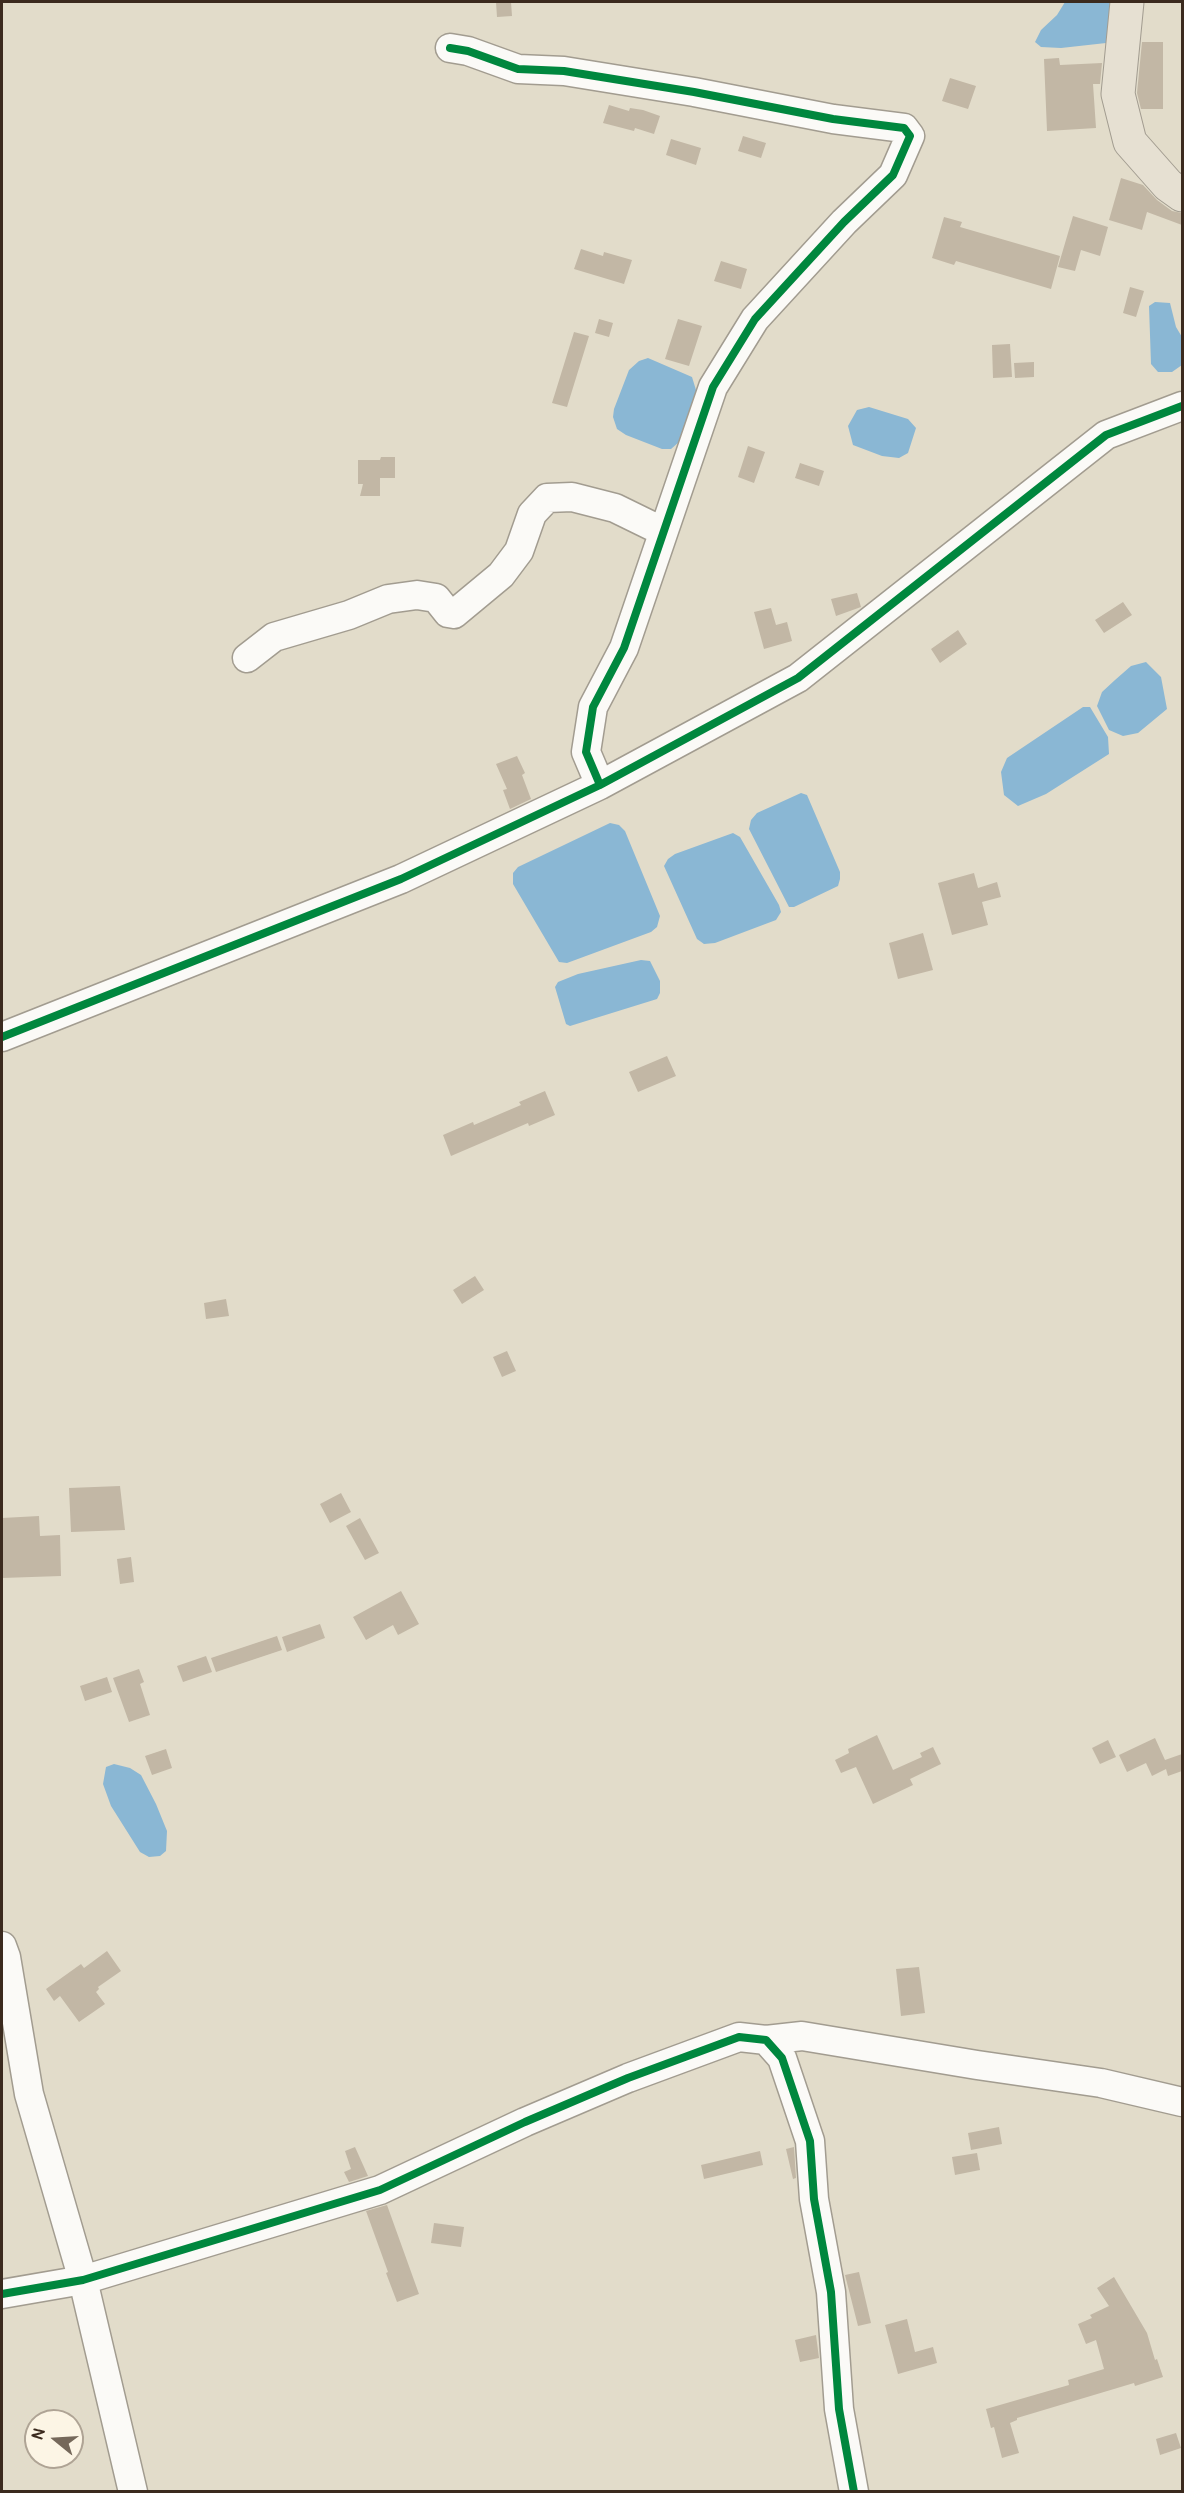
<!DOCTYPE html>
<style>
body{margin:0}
#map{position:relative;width:1184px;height:2493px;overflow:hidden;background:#e2dcca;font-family:Pangolin,sans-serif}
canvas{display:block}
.frame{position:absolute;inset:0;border:3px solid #3b2a1e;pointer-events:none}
.north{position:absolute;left:24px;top:2409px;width:60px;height:60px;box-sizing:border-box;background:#fcf5e5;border:2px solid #afa495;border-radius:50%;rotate:288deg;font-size:16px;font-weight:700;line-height:24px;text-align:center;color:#3b2a1e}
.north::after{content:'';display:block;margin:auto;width:21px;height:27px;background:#75685a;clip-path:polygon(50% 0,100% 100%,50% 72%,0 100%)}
</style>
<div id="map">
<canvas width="1184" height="2493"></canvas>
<div class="frame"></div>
<div class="north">N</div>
</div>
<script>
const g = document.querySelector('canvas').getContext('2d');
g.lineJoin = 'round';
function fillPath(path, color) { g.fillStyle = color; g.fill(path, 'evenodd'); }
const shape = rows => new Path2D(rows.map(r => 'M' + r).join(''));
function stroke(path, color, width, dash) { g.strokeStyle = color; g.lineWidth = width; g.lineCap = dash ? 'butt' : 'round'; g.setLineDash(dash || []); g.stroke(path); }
fillPath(shape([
 [1065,2,1113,2,1114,31,1106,43,1061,48,1041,47,1035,42,1041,30,1057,15],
 [1155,302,1170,303,1176,327,1182,337,1182,365,1172,372,1158,372,1151,364,1149,306],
 [648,358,692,377,696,390,695,411,687,435,671,449,662,449,626,435,617,429,613,417,614,409,629,370,639,361],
 [869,407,908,419,916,428,908,453,899,458,882,456,853,445,848,426,857,410],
 [1146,662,1161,677,1167,709,1138,733,1123,736,1109,730,1097,706,1102,692,1115,680,1131,666],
 [1083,707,1090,707,1108,737,1109,754,1046,794,1018,806,1004,795,1001,772,1007,758],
 [801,793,807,795,840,872,840,879,838,886,794,907,789,907,749,829,751,820,757,813],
 [610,823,619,825,625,831,660,916,657,927,651,932,567,963,559,962,513,884,513,873,518,867],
 [733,833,740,837,779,905,781,912,776,920,715,943,704,944,697,939,664,866,668,859,675,854],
 [641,960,650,961,660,981,660,993,657,999,570,1026,566,1024,555,987,558,982,578,974],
 [114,1764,130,1768,141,1775,156,1804,167,1831,166,1851,160,1856,149,1857,140,1852,111,1806,103,1784,106,1767]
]), '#8ab7d4');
fillPath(shape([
 [496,2,511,2,512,16,497,17],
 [1142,42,1163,42,1163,109,1141,109,1137,93],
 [1059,58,1060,65,1102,63,1100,84,1093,84,1096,128,1047,131,1044,59],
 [950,78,976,86,968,109,942,101],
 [609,105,629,111,630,108,643,110,660,116,654,134,635,128,634,131,603,123],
 [743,136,766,143,761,158,738,151],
 [671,139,701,148,696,165,666,155],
 [1121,178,1143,185,1157,200,1172,211,1182,213,1182,225,1147,212,1142,230,1109,220],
 [1073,216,1108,227,1100,256,1081,250,1075,271,1058,267],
 [944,217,962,222,960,227,1060,256,1051,289,956,261,954,265,932,258],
 [581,249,603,256,604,252,632,260,624,284,574,269],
 [721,261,747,269,741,289,714,281],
 [1130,287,1144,291,1136,317,1123,313],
 [599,319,613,323,609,337,595,333],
 [678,319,702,326,689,366,665,359],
 [574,332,589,336,567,407,552,403],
 [1010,344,1012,377,993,378,992,345],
 [1034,362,1034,377,1015,378,1014,363],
 [748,446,765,452,754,483,738,477],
 [381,457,395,457,395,478,380,478,380,496,360,496,363,484,358,484,358,460,380,460],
 [800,463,824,471,819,486,795,478],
 [857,593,861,607,836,616,831,599],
 [1123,602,1132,615,1104,633,1095,620],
 [771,608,776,625,787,622,792,641,764,649,754,612],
 [958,630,967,644,940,663,931,649],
 [517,756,525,773,522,775,531,799,510,809,503,790,507,789,496,764],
 [974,873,978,888,997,882,1001,897,982,902,988,925,952,935,938,883],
 [923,933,933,970,898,979,889,943],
 [667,1056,676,1076,638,1092,629,1072],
 [545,1091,555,1115,529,1126,528,1123,451,1156,443,1135,473,1122,474,1125,521,1105,519,1102],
 [475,1276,484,1290,462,1304,453,1290],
 [226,1299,229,1316,206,1319,204,1303],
 [507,1351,516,1371,502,1377,493,1357],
 [120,1486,125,1530,71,1532,69,1488],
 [341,1493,351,1512,330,1523,320,1504],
 [39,1516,40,1536,60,1535,61,1576,2,1578,2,1518],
 [360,1518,379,1553,365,1560,346,1526],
 [131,1557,134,1582,120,1584,117,1559],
 [401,1591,419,1624,398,1635,393,1625,366,1640,353,1617],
 [320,1624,325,1638,287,1652,282,1637],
 [277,1636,282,1650,216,1672,211,1658],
 [206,1656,212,1672,183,1682,177,1666],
 [139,1669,144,1682,140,1684,150,1715,129,1722,113,1678],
 [107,1677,112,1692,85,1701,80,1686],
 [877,1735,893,1770,922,1757,920,1753,933,1747,941,1764,910,1779,913,1785,873,1804,856,1767,841,1773,835,1760,849,1753,848,1749],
 [1155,1738,1165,1760,1182,1754,1182,1771,1168,1776,1166,1769,1152,1776,1146,1763,1127,1772,1119,1755],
 [1108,1740,1116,1757,1100,1764,1092,1748],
 [166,1749,172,1768,152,1775,145,1756],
 [107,1951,121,1971,98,1987,99,1989,96,1992,105,2004,79,2022,60,1996,54,2001,46,1989,81,1964,84,1968],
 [919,1967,925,2013,901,2016,896,1969],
 [999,2127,1002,2144,971,2150,968,2133],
 [355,2147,368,2176,349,2182,344,2172,351,2169,345,2151],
 [794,2147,796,2178,793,2179,786,2149],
 [760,2151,763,2165,704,2179,701,2165],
 [977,2153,980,2170,955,2175,952,2157],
 [387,2205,419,2294,397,2302,386,2273,388,2272,366,2211],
 [434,2223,464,2227,461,2247,431,2243],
 [859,2272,871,2323,858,2326,845,2275],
 [1114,2277,1147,2333,1155,2360,1157,2359,1163,2377,1135,2386,1134,2383,1017,2418,1017,2420,1010,2423,1019,2453,1002,2458,994,2427,991,2428,986,2409,1069,2385,1068,2380,1104,2369,1096,2340,1086,2344,1078,2324,1092,2318,1090,2315,1109,2306,1097,2288],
 [907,2319,915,2352,933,2347,937,2363,898,2374,885,2325],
 [816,2335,819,2358,800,2362,795,2340],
 [1176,2433,1181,2448,1160,2455,1156,2439]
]), '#c2b7a5');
const minor = shape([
 [450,48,468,51,518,69,564,71,694,92,833,119,904,128,910,136,893,175,844,222,755,319,713,387,624,648,593,707,586,752,600,785],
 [247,658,274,637,349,615,388,599,417,595,436,598,448,613,454,614,501,575,519,551,532,514,547,498,572,497,615,508,662,531],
 [2,1037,401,879,600,785,798,678,1106,435,1182,406],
 [2,1946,6,1957,29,2094,83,2280,133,2492],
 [766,2040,802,2036,977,2065,1101,2083,1182,2102],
 [2,2294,83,2280,380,2190,525,2122,628,2078,739,2037,766,2040,782,2058,810,2141,814,2199,831,2292,839,2409,854,2492]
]);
const major = shape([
 [1127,2,1118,94,1130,142,1168,185,1182,195]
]);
stroke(minor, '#a29c90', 31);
stroke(major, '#a29c90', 35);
stroke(minor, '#fbfaf7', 28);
stroke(major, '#e6e0d2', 33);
stroke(shape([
 [450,48,468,51,518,69,564,71,694,92,833,119,904,128,910,136,893,175,844,222,755,319,713,387,624,648,593,707,586,752,600,785],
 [2,1037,401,879,600,785,798,678,1106,435,1182,406],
 [2,2294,83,2280,380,2190,525,2122,628,2078,739,2037,766,2040,782,2058,810,2141,814,2199,831,2292,839,2409,854,2492]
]), '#00873e', 8);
</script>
